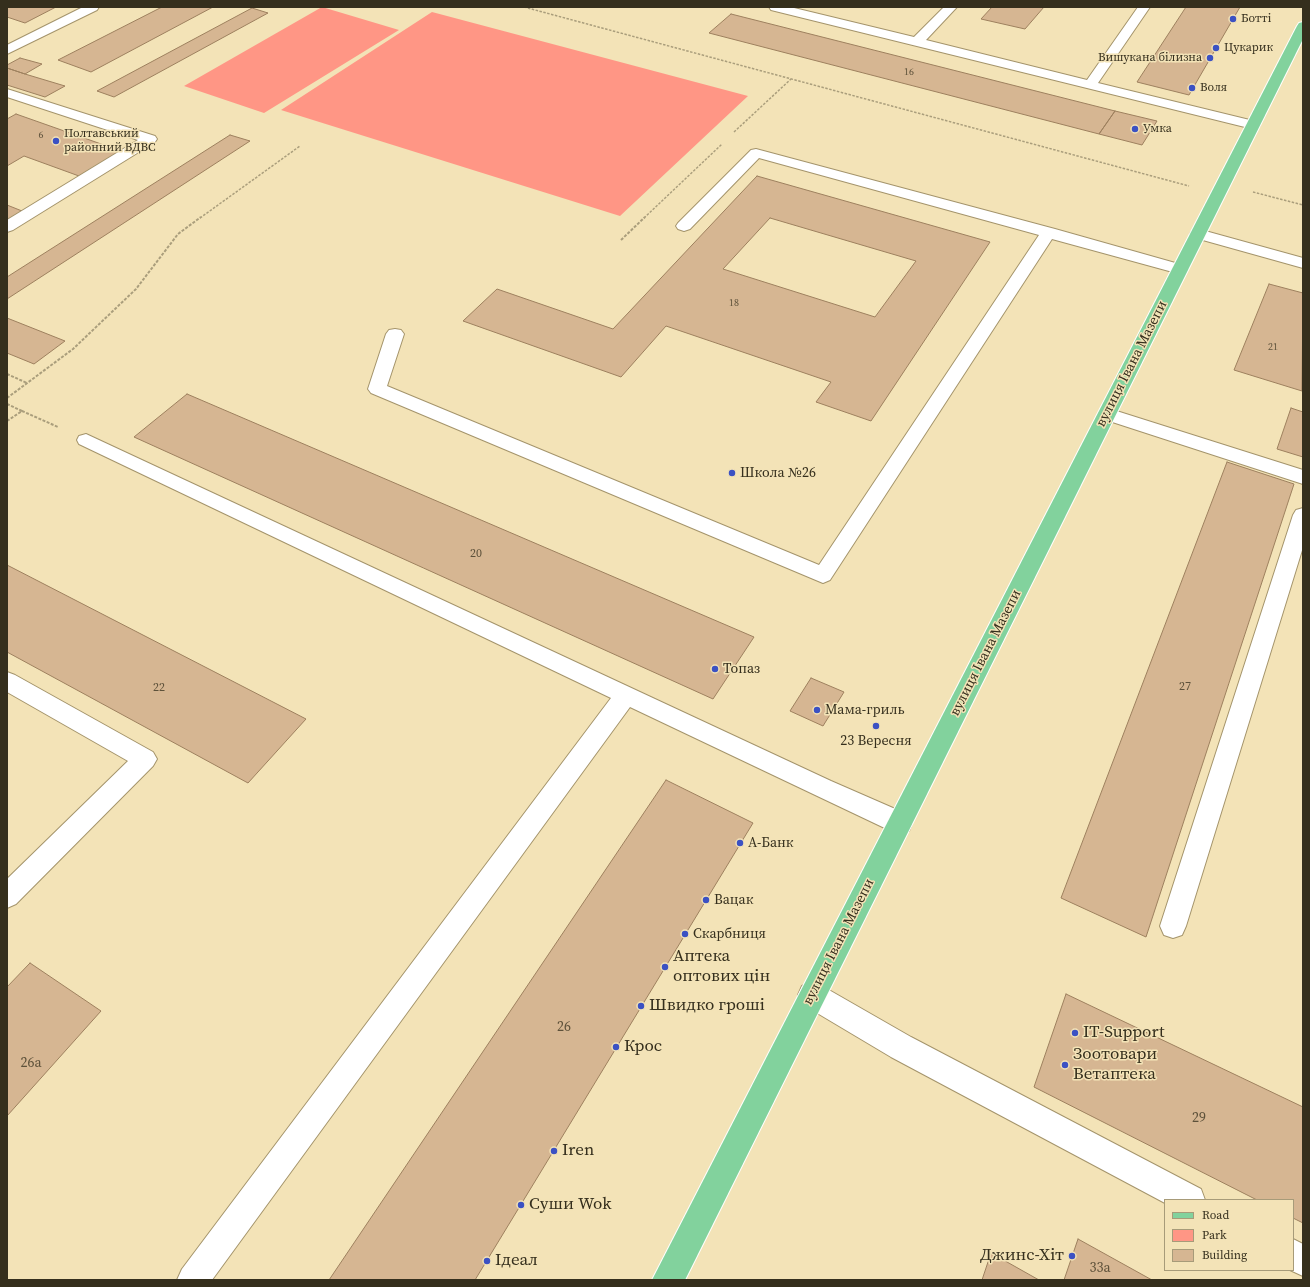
<!DOCTYPE html>
<meta charset="utf-8">
<style>
body{margin:0}
#map{position:relative;width:1310px;height:1287px;overflow:hidden;background:#f3e3b7;font-family:"Source Serif 4",serif}
canvas{display:block}
.frame{position:absolute;inset:0;border:8px solid #352f1d;pointer-events:none}
.legend{position:absolute;left:1164px;top:1199px;width:130px;height:72px;box-sizing:border-box;background:#f3e3b7;border:1px solid #a79b79;margin:0;padding:5px 7px;list-style:none;font-size:12px;color:#352f1d}
.legend li{display:flex;align-items:center;gap:8px;height:20px}
.legend b{width:20px;border:1px solid #a79b79}
</style>
<div id="map">
<canvas width="1310" height="1287"></canvas>
<div class="frame"></div>
<ul class="legend">
<li><b style="height:5px;background:#82d29d"></b>Road</li>
<li><b style="height:11px;background:#ff9685"></b>Park</li>
<li><b style="height:11px;background:#d6b692"></b>Building</li>
</ul>
</div>
<script>
const g = document.querySelector('canvas').getContext('2d');
g.lineJoin = 'round';
function fillPath(path, color) { g.fillStyle = color; g.fill(path, 'evenodd'); }
const shape = rows => new Path2D(rows.map(r => 'M' + r).join(''));
function stroke(path, color, width, dash) { g.strokeStyle = color; g.lineWidth = width; g.lineCap = dash ? 'butt' : 'round'; g.setLineDash(dash || []); g.stroke(path); }
function label(font, color, halo, rows, align = 'center') {
  g.font = font + ' "Source Serif 4",serif'; g.lineWidth = 3; g.setLineDash([]); g.textBaseline = 'middle'; g.strokeStyle = halo; g.fillStyle = color; for (const [text, x, y, turn = 0] of rows) {
    g.save(); g.translate(x, y); g.rotate((+turn || 0) * Math.PI / 180); g.textAlign = isNaN(turn) ? turn : align; if (halo) g.strokeText(text, 0, 0); g.fillText(text, 0, 0); g.restore();
  }
}
fillPath(shape([
 [322,7,399,30,264,113,184,86],
 [432,12,748,96,620,216,281,110]
]), '#ff9685');
const building = shape([
 [7,7,56,7,25,23,7,17,7,7],
 [162,7,213,7,91,72,58,60,162,7],
 [992,7,1044,7,1025,29,981,19,992,7],
 [1186,7,1240,7,1189,95,1137,82,1186,7],
 [252,8,268,13,114,97,97,91,252,8],
 [731,14,1115,111,1099,134,709,33,731,14],
 [20,58,42,64,25,74,7,68,7,65,20,58],
 [7,68,25,74,65,86,45,97,7,85,7,68],
 [1115,111,1157,121,1142,145,1099,134,1115,111],
 [16,114,121,151,79,176,24,156,7,166,7,119,16,114],
 [230,135,250,141,7,299,7,277,230,135],
 [757,176,990,242,871,421,816,402,831,382,666,326,621,377,463,321,497,289,613,329,757,176],
 [770,218,916,261,875,317,723,269,770,218],
 [7,205,22,211,7,220,7,205],
 [1269,284,1303,293,1302,391,1234,370,1269,284],
 [7,318,65,341,34,364,7,353,7,318],
 [187,394,754,637,713,699,134,437,187,394],
 [1291,408,1303,412,1303,457,1277,449,1291,408],
 [1227,462,1294,484,1146,937,1061,898,1227,462],
 [7,565,306,719,248,783,7,652,7,565],
 [811,678,844,692,823,726,790,711,811,678],
 [666,780,753,823,475,1280,329,1280,666,780],
 [30,963,101,1011,7,1116,7,987,30,963],
 [1066,994,1303,1107,1303,1223,1293,1218,1293,1200,1257,1200,1034,1087,1066,994],
 [1078,1239,1152,1280,1064,1280,1078,1239],
 [991,1253,1039,1280,982,1280,991,1253]
]);
fillPath(building, '#d6b692');
stroke(building, '#9d805e', 1);
const minor = shape([
 [83,7,99,7,97,10,7,54,7,45,83,7],
 [769,7,790,7,914,37,944,7,957,7,926,40,1087,80,1138,7,1150,7,1098,83,1258,122,1260,125,1258,128,1253,129,771,10,769,7],
 [7,89,155,136,157,139,155,142,13,230,7,232,7,220,138,140,7,97,7,89],
 [756,149,1055,229,1186,266,1188,269,1186,272,1180,274,1052,239,830,580,823,583,371,393,368,389,386,334,389,330,395,329,401,330,404,334,387,386,819,565,1039,235,759,158,690,229,684,231,678,229,676,226,678,223,751,150,756,149],
 [1198,229,1303,258,1303,268,1192,237,1190,234,1192,231,1198,229],
 [1107,408,1303,470,1303,484,1100,418,1098,414,1100,410,1107,408],
 [86,434,831,781,909,815,912,823,909,831,900,834,891,831,630,707,212,1280,177,1280,182,1269,611,698,79,444,77,440,79,436,86,434],
 [1303,508,1303,547,1186,926,1182,935,1173,938,1164,935,1160,926,1293,515,1296,510,1303,508],
 [7,672,15,675,153,752,157,759,153,766,16,904,7,908,7,879,128,761,7,692,7,672],
 [812,982,822,986,911,1037,1201,1189,1205,1200,1165,1200,1165,1203,891,1057,802,1004,798,995,802,986,812,982],
 [1293,1239,1303,1244,1303,1276,1290,1270,1293,1270,1293,1239]
]);
const major = shape([
 [1303,22,1303,39,685,1280,652,1280,1297,26,1299,23,1303,22]
]);
stroke(minor, '#a4946b', 2);
stroke(major, '#fff', 2);
stroke(shape([
 [524,7,1189,186],
 [734,132,791,79],
 [1253,192,1303,205],
 [200,218,300,146],
 [644,218,722,144]
]), '#aa9e7c', 1.5, [2.5, 1.5]);
stroke(shape([
 [621,240,645,217],
 [7,374,27,383],
 [7,398,73,349,136,289,178,234,201,217],
 [7,404,22,411],
 [7,421,22,411,58,427]
]), '#aa9e7c', 2, [3, 1.5]);
fillPath(minor, '#fff');
fillPath(major, '#82d29d');
for (const [x, y, r, color] of [
 [1233,19,4,"#3b51c3"],
 [1216,48,4,"#3b51c3"],
 [1210,58,4,"#3b51c3"],
 [1192,88,4,"#3b51c3"],
 [1135,129,4,"#3b51c3"],
 [56,141,4,"#3b51c3"],
 [732,473,4,"#3b51c3"],
 [715,669,4,"#3b51c3"],
 [817,710,4,"#3b51c3"],
 [876,726,4,"#3b51c3"],
 [740,843,4,"#3b51c3"],
 [706,900,4,"#3b51c3"],
 [685,934,4,"#3b51c3"],
 [665,967,4,"#3b51c3"],
 [641,1006,4,"#3b51c3"],
 [1075,1033,4,"#3b51c3"],
 [616,1047,4,"#3b51c3"],
 [1065,1065,4,"#3b51c3"],
 [554,1151,4,"#3b51c3"],
 [521,1205,4,"#3b51c3"],
 [1072,1256,4,"#3b51c3"],
 [487,1261,4,"#3b51c3"]
]) { const dot = new Path2D(); dot.arc(x, y, r, 0, 2 * Math.PI); g.fillStyle = color; g.fill(dot); stroke(dot, '#f3e3b7', 1.5); }
label('10px', '#5d513a', null, [
 ["16",909,72],
 ["6",41,135],
 ["18",734,303],
 ["21",1273,347]
]);
label('12px', '#352f1d', '#f3e3b7', [
 ["Ботті",1241,19],
 ["Цукарик",1224,48],
 ["Вишукана білизна",1202,58,"right"],
 ["Воля",1200,88],
 ["Умка",1143,129],
 ["Полтавський",64,134],
 ["районний ВДВС",64,148]
], 'left');
label('12px', '#5d513a', null, [
 ["20",476,554],
 ["27",1185,687],
 ["22",159,688]
]);
label('14px', '#352f1d', '#f3e3b7', [
 ["вулиця Івана Мазепи",1132,364,-63],
 ["вулиця Івана Мазепи",986,653,-63],
 ["вулиця Івана Мазепи",839,942,-63]
]);
label('14px', '#352f1d', '#f3e3b7', [
 ["Школа №26",740,473],
 ["Топаз",723,669],
 ["Мама-гриль",825,710],
 ["23 Вересня",876,741,"center"],
 ["А-Банк",748,843],
 ["Вацак",714,900],
 ["Скарбниця",693,934]
], 'left');
label('14px', '#5d513a', null, [
 ["26",564,1027],
 ["26а",31,1063],
 ["29",1199,1118],
 ["33а",1100,1268]
]);
label('17px', '#352f1d', '#f3e3b7', [
 ["Аптека",673,957],
 ["оптових цін",673,977],
 ["Швидко гроші",649,1006],
 ["IT-Support",1083,1033],
 ["Крос",624,1047],
 ["Зоотовари",1073,1055],
 ["Ветаптека",1073,1075],
 ["Iren",562,1151],
 ["Суши Wok",529,1205],
 ["Джинс-Хіт",1064,1256,"right"],
 ["Ідеал",495,1261]
], 'left');
</script>
